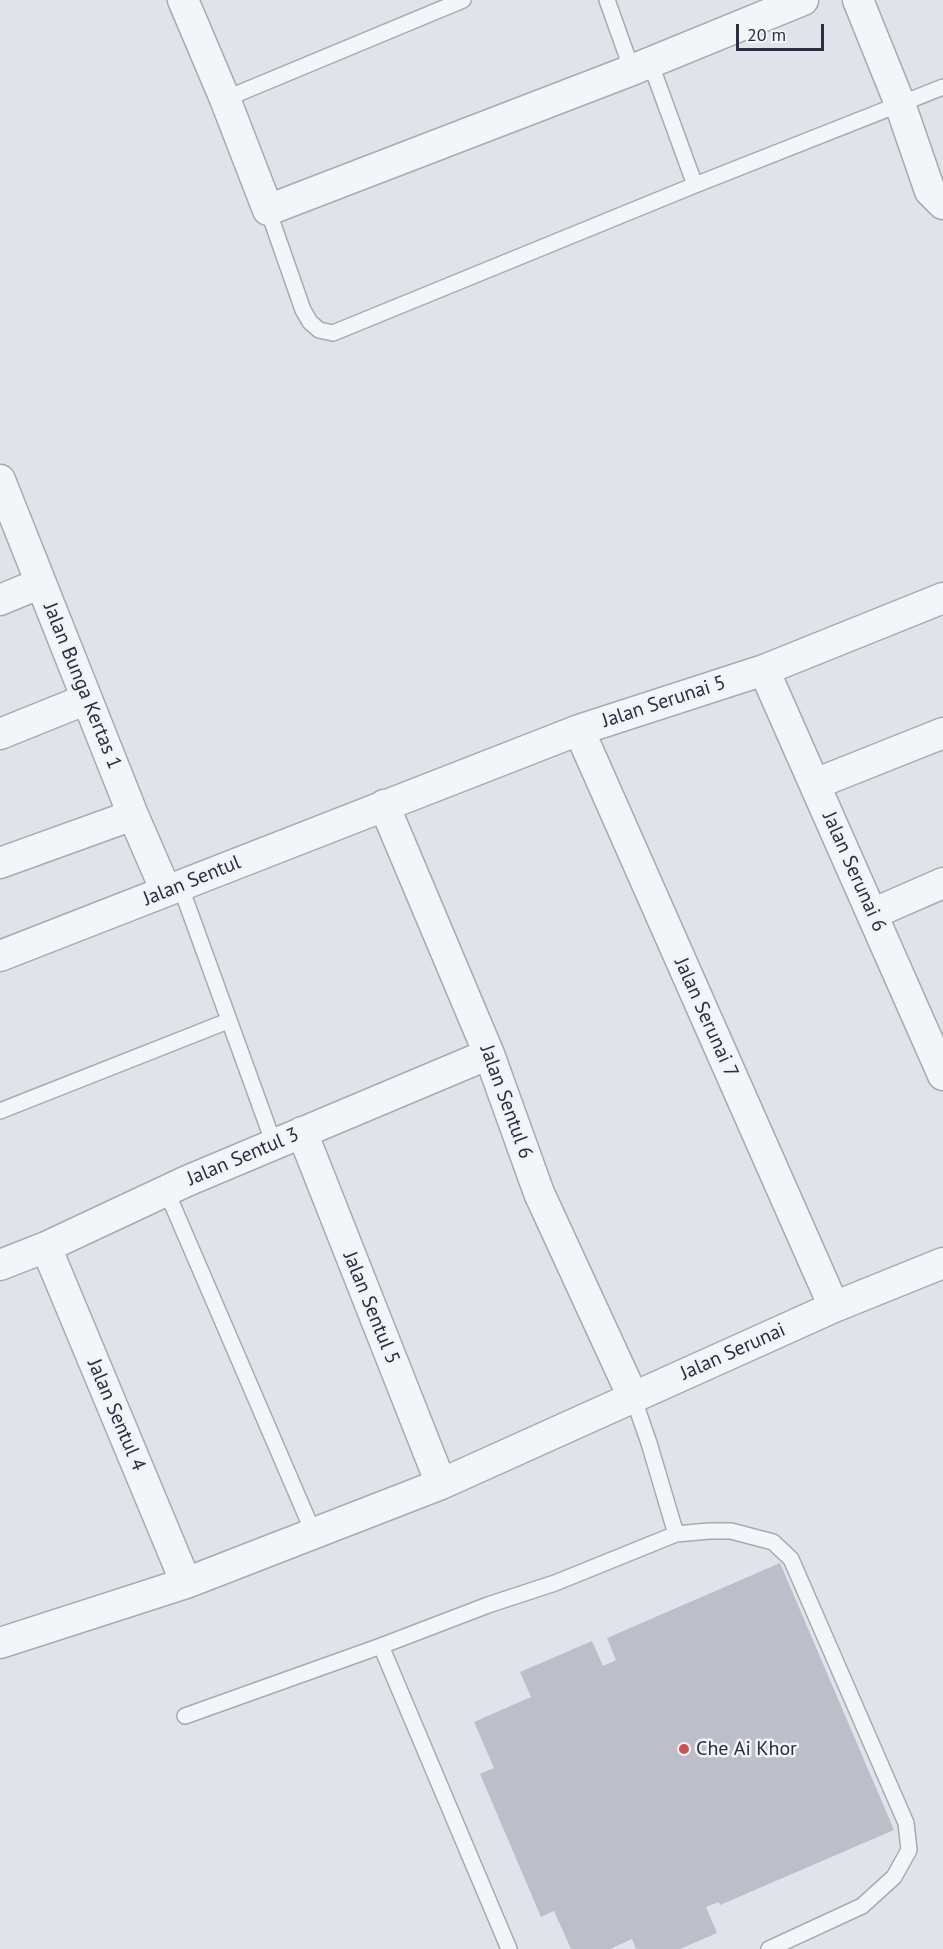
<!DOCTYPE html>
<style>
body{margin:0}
#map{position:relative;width:943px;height:1949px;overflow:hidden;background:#e2e3ea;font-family:"PT Sans",sans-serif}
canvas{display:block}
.scale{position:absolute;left:736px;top:24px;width:88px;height:27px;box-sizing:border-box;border:3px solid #2b2e41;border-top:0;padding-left:8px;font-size:18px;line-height:21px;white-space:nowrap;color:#2b2e41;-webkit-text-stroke:4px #f1f3f7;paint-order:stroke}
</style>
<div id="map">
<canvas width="943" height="1949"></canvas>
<div class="scale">20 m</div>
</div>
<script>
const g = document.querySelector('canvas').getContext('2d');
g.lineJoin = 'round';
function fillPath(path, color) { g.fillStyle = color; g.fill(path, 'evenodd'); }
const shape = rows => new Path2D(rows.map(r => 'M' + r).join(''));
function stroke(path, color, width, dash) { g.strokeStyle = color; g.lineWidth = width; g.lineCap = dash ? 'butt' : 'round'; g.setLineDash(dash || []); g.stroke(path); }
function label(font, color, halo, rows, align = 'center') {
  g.font = font + ' "PT Sans",sans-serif'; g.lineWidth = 5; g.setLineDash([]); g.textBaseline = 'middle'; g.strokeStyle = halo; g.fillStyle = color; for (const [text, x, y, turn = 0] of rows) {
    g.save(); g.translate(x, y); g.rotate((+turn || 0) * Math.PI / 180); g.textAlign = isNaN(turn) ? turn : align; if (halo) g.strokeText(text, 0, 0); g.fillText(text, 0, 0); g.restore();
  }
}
fillPath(shape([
 [780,1563,894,1830,720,1905,719,1902,706,1907,717,1933,680,1949,636,1949,632,1939,610,1949,571,1949,554,1911,541,1917,480,1774,494,1768,474,1722,531,1697,520,1672,592,1641,603,1666,616,1660,607,1638]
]), '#bcbec9');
const lane = shape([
 [607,0,632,70],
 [650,62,695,185],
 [225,99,463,0],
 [268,210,303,310,310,322,319,330,333,333,695,185,943,87],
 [180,885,274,1144],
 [0,1111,228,1021],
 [166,1190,314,1534],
 [676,1534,709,1531,731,1531,773,1542,791,1559,906,1823,909,1850,894,1877,862,1906,769,1949],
 [381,1646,509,1949],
 [185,1716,381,1646,488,1605,555,1583,676,1534,649,1443,633,1397]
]);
const street = shape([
 [183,0,225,99,268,210,632,70,803,0],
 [858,0,900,104,930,191,943,204],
 [0,480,133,815,166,891],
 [0,600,41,583],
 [764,670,943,1075],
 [579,730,834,1307],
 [0,734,87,699],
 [815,784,943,733],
 [384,805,489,1054,539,1193,633,1397],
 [0,863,133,815],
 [872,914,943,883],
 [0,956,579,730,764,670,943,598],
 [302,1132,441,1484],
 [46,1247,186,1583],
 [0,1265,46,1247,187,1181,489,1054],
 [0,1643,186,1583,441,1484,834,1307,943,1263]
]);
stroke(lane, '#a7a9b4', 18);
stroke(street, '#a7a9b4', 33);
stroke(lane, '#f4f5f8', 15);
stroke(street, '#f4f5f8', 30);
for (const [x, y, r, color] of [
 [684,1749,6,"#c8564e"]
]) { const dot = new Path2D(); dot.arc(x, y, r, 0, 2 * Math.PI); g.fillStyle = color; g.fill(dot); stroke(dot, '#f1f3f7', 2); }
label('20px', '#2b2e41', '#f1f3f7', [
 ["Jalan Bunga Kertas 1",82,686,68],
 ["Jalan Serunai 5",664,702,-18],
 ["Jalan Serunai 6",854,872,66],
 ["Jalan Sentul",192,881,-22],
 ["Jalan Serunai 7",706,1018,66],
 ["Jalan Sentul 6",506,1102,70],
 ["Jalan Sentul 3",243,1157,-23],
 ["Jalan Sentul 5",371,1308,68],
 ["Jalan Serunai",733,1352,-24],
 ["Jalan Sentul 4",116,1415,67]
]);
label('20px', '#2b2e41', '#f1f3f7', [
 ["Che Ai Khor",696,1749]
], 'left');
</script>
